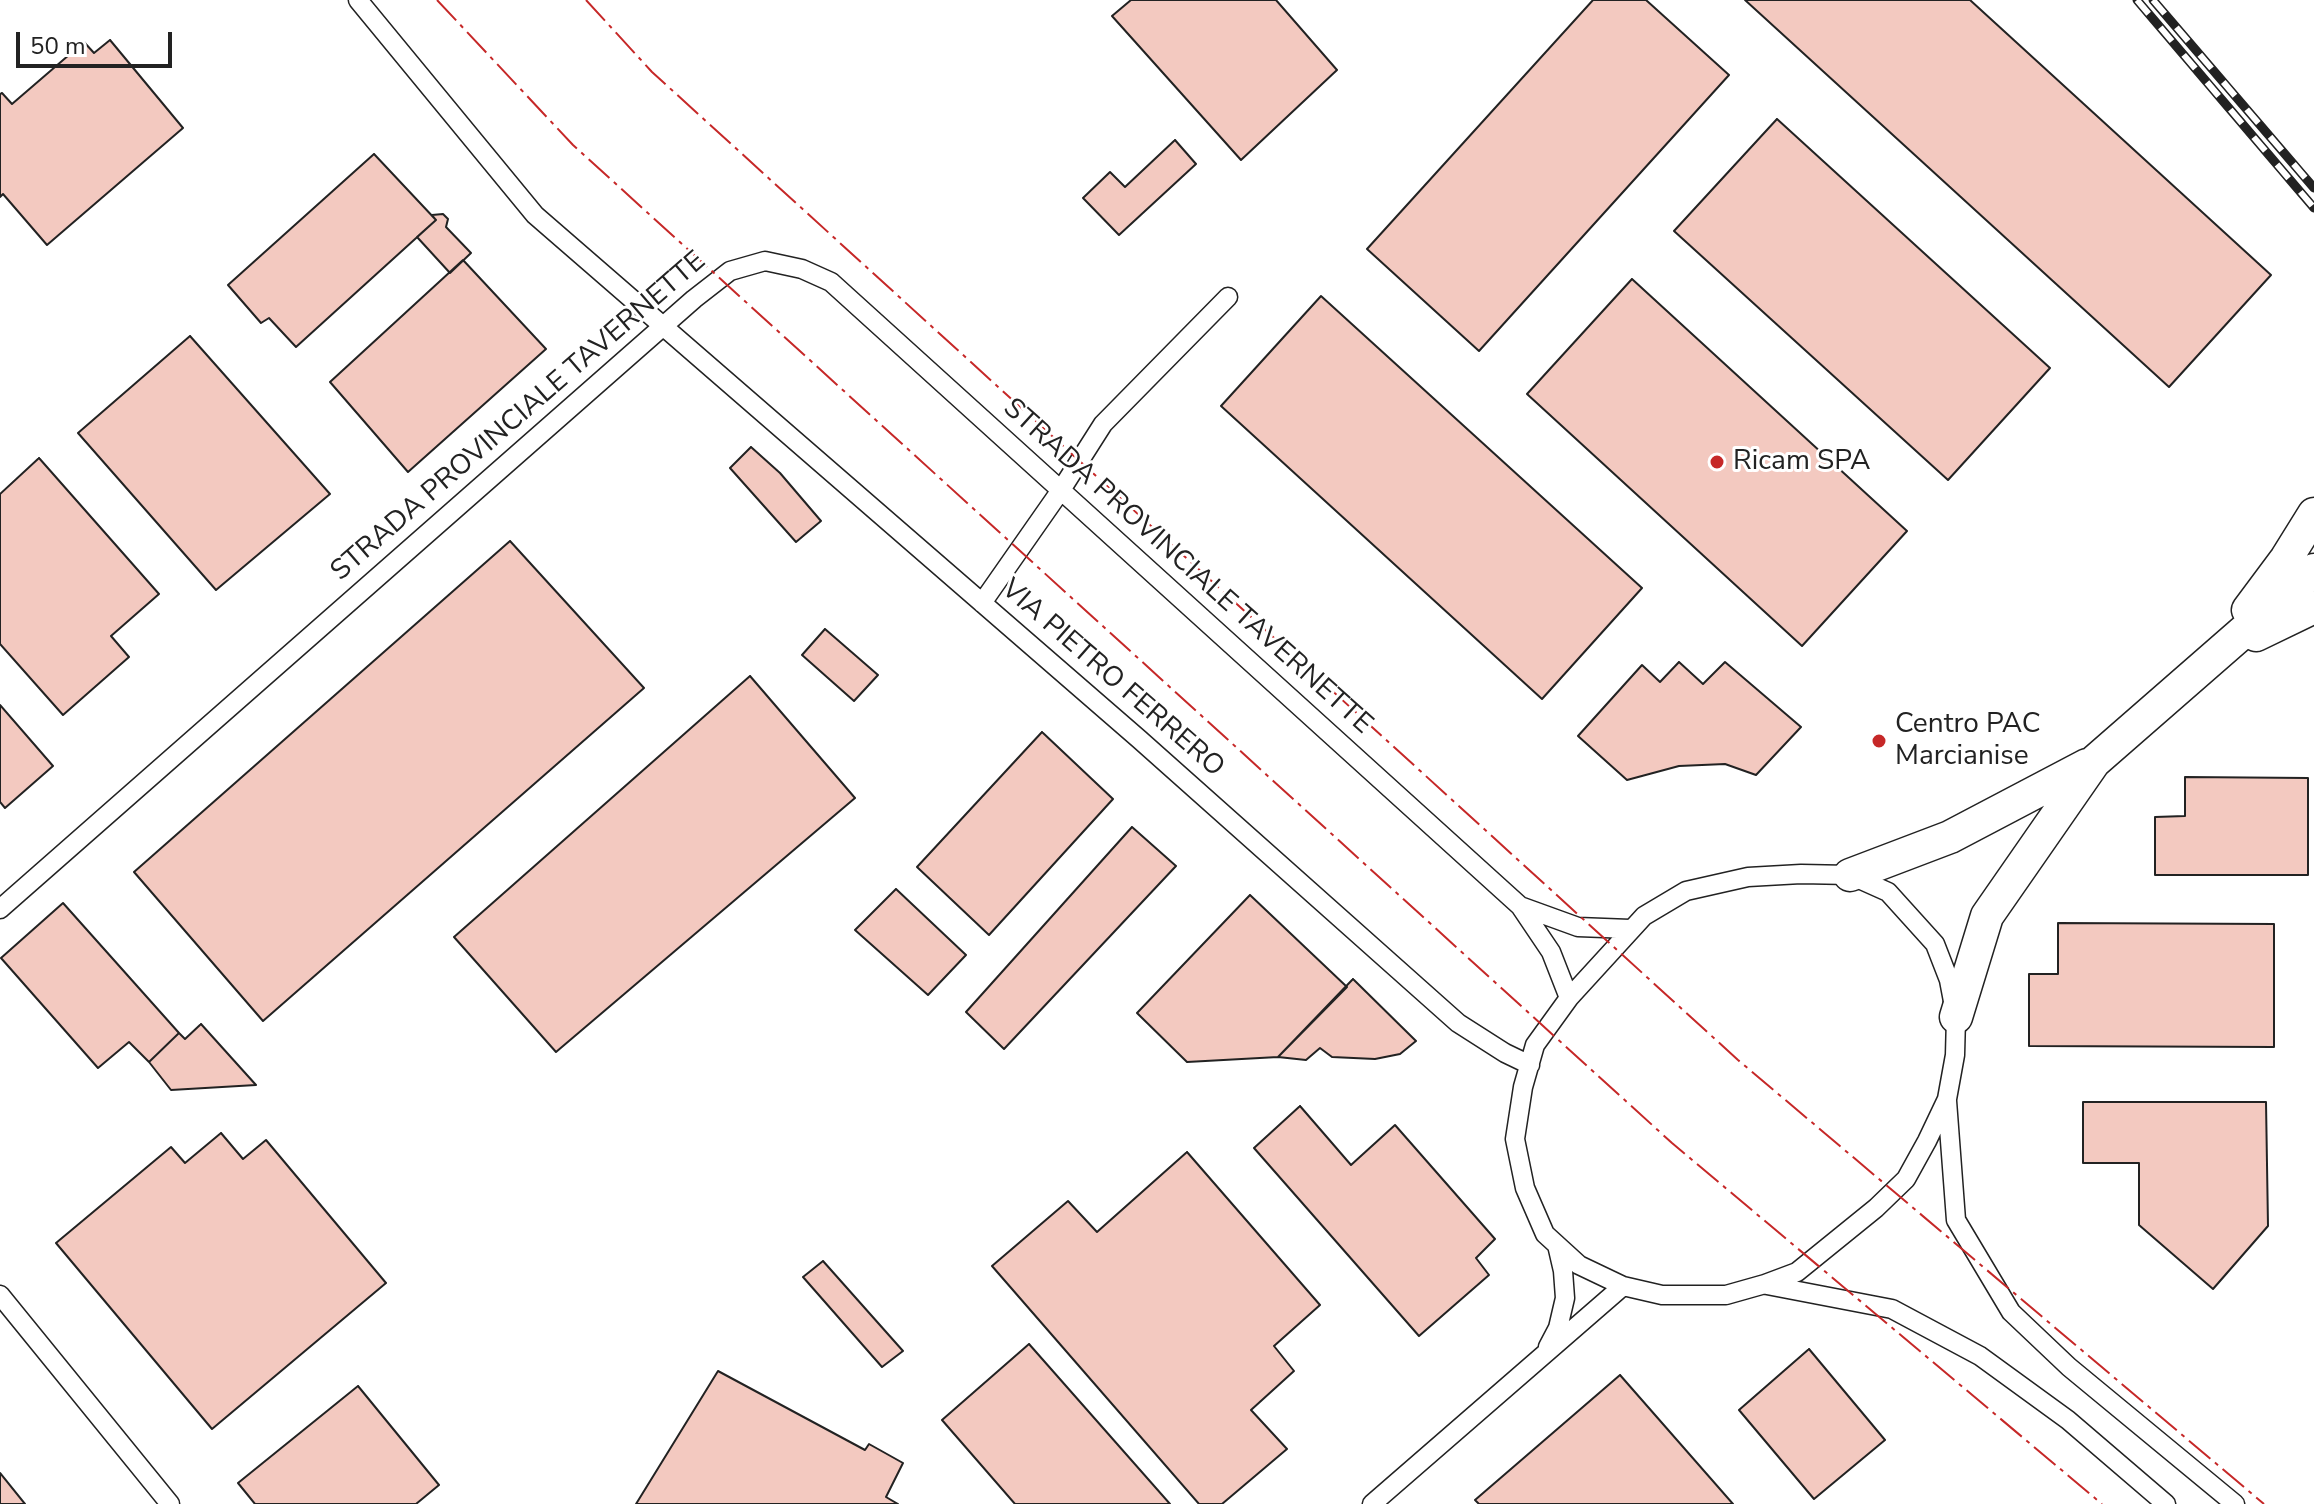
<!DOCTYPE html>
<style>
body{margin:0}
#map{position:relative;width:2314px;height:1504px;overflow:hidden;background:#fff;font-family:"Nunito Sans",sans-serif}
canvas{display:block}
.scale{position:absolute;left:16px;top:32px;width:156px;height:36px;box-sizing:border-box;border:4px solid #222;border-top:0;padding-left:10px;font-size:24px;line-height:28px;white-space:nowrap;color:#222;-webkit-text-stroke:6px #fff;paint-order:stroke}
</style>
<div id="map">
<canvas width="2314" height="1504"></canvas>
<div class="scale">50 m</div>
</div>
<script>
const g = document.querySelector('canvas').getContext('2d');
g.lineJoin = 'round';
function fillPath(path, color) { g.fillStyle = color; g.fill(path, 'evenodd'); }
const shape = rows => new Path2D(rows.map(r => 'M' + r).join(''));
function stroke(path, color, width, dash) { g.strokeStyle = color; g.lineWidth = width; g.lineCap = dash ? 'butt' : 'round'; g.setLineDash(dash || []); g.stroke(path); }
function label(font, color, halo, rows, align = 'center') {
  g.font = font + ' "Nunito Sans",sans-serif'; g.lineWidth = 6; g.setLineDash([]); g.textBaseline = 'middle'; g.strokeStyle = halo; g.fillStyle = color; for (const [text, x, y, turn = 0] of rows) {
    g.save(); g.translate(x, y); g.rotate((+turn || 0) * Math.PI / 180); g.textAlign = isNaN(turn) ? turn : align; if (halo) g.strokeText(text, 0, 0); g.fillText(text, 0, 0); g.restore();
  }
}
const building = shape([
 [1131,0,1276,0,1337,70,1241,160,1112,16,1131,0],
 [1593,0,1646,0,1729,75,1479,351,1367,249,1593,0],
 [1745,0,1970,0,2271,275,2169,387,1745,0],
 [110,40,183,128,47,245,3,194,0,197,0,94,2,93,12,104,84,42,94,53,110,40],
 [1777,119,2050,368,1948,480,1674,231,1777,119],
 [1175,140,1196,164,1119,235,1083,198,1110,172,1125,187,1175,140],
 [374,154,436,220,296,347,269,318,261,323,228,285,374,154],
 [443,214,448,219,446,227,471,253,450,273,417,237,436,220,432,215,443,214],
 [463,260,546,349,408,472,330,382,463,260],
 [1632,279,1907,531,1802,646,1527,394,1632,279],
 [1321,296,1642,588,1542,699,1221,406,1321,296],
 [190,336,330,494,216,590,78,433,190,336],
 [751,447,780,473,821,521,796,542,730,468,751,447],
 [39,458,159,594,111,636,129,657,63,715,0,644,0,494,39,458],
 [510,541,644,688,263,1021,134,872,510,541],
 [825,629,878,675,854,701,802,655,825,629],
 [1679,662,1703,684,1725,662,1801,727,1756,775,1725,764,1679,766,1627,780,1578,736,1642,665,1660,682,1679,662],
 [750,676,855,798,556,1052,454,937,750,676],
 [0,705,53,766,5,808,0,802,0,705],
 [1042,732,1113,799,989,935,917,867,1042,732],
 [2185,777,2308,778,2308,875,2155,875,2155,817,2185,816,2185,777],
 [1132,827,1176,866,1004,1049,966,1012,1132,827],
 [896,889,966,955,928,995,855,930,896,889],
 [1250,895,1347,987,1278,1057,1187,1062,1137,1013,1250,895],
 [63,903,179,1033,149,1062,129,1042,98,1068,1,958,63,903],
 [2058,923,2274,924,2274,1047,2029,1046,2029,974,2058,974,2058,923],
 [1353,979,1416,1041,1400,1054,1375,1059,1332,1057,1320,1048,1306,1060,1278,1057,1353,979],
 [201,1024,256,1085,171,1090,149,1062,179,1033,185,1039,201,1024],
 [2083,1102,2266,1102,2268,1226,2213,1289,2139,1225,2139,1163,2083,1163,2083,1102],
 [1300,1106,1351,1165,1395,1125,1495,1239,1476,1258,1489,1275,1419,1336,1254,1148,1300,1106],
 [221,1133,243,1159,266,1140,386,1283,212,1429,56,1243,171,1147,185,1163,221,1133],
 [1187,1152,1320,1305,1274,1346,1294,1371,1251,1410,1287,1449,1222,1504,1199,1504,992,1266,1068,1201,1097,1232,1187,1152],
 [823,1261,903,1351,882,1367,803,1277,823,1261],
 [1029,1344,1170,1504,1015,1504,942,1420,1029,1344],
 [1809,1349,1885,1440,1814,1499,1739,1410,1809,1349],
 [718,1371,865,1450,869,1444,903,1463,886,1497,898,1504,636,1504,718,1371],
 [1620,1375,1733,1504,1479,1504,1475,1500,1620,1375],
 [358,1386,439,1485,416,1504,255,1504,238,1483,358,1386],
 [0,1473,25,1504,0,1504,0,1473]
]);
fillPath(building, '#f3c9c0');
stroke(building, '#222', 2);
const minor = shape([
 [358,0,535,215,1139,739,1458,1023,1505,1053,1530,1065],
 [982,603,1061,490,1103,424,1228,297],
 [1801,874,1850,875,1888,892,1935,944,1949,980,1956,1017,1955,1055,1947,1099,1927,1141,1906,1179,1876,1208,1797,1272,1765,1284,1726,1295,1662,1295,1623,1286,1579,1265,1545,1234,1525,1188,1515,1139,1523,1087,1535,1045,1569,998,1644,916,1686,891,1748,877,1801,874],
 [1520,906,1578,927,1630,929],
 [0,909,694,299,730,271,765,261,802,269,831,282,1520,906,1551,952,1569,998],
 [1947,1101,1956,1220,2011,1312,2069,1367,2235,1504],
 [1767,1285,1892,1309,1980,1356,2068,1420,2166,1504],
 [0,1295,170,1504],
 [1548,1347,1558,1328,1565,1298,1563,1271,1557,1245],
 [1372,1504,1623,1286]
]);
const trunk = shape([
 [2248,610,2286,559,2314,514],
 [2256,635,2314,607],
 [1850,875,1950,837,2087,765],
 [1956,1017,1987,916,2094,762,2314,570]
]);
stroke(minor, '#222', 21);
stroke(trunk, '#222', 35);
stroke(minor, '#fff', 18);
stroke(trunk, '#fff', 32);
const rail = shape([
 [2137,0,2314,208],
 [2153,0,2314,188]
]);
stroke(rail, '#222', 9);
stroke(rail, '#fff', 6, [18]);
stroke(shape([
 [437,0,573,145,1672,1143,2102,1504],
 [586,0,652,72,1738,1060,2264,1504]
]), '#c62828', 2, [28, 6, 4, 6]);
for (const [x, y, r, color] of [
 [1717,462,8,"#c62828"],
 [1879,741,8,"#c62828"]
]) { const dot = new Path2D(); dot.arc(x, y, r, 0, 2 * Math.PI); g.fillStyle = color; g.fill(dot); stroke(dot, '#fff', 3); }
label('28px', '#222', '#fff', [
 ["STRADA PROVINCIALE TAVERNETTE",519,417,-41],
 ["STRADA PROVINCIALE TAVERNETTE",1187,567,42],
 ["VIA PIETRO FERRERO",1112,679,41]
]);
label('28px', '#222', '#fff', [
 ["Ricam SPA",1733,462],
 ["Centro PAC",1895,725],
 ["Marcianise",1895,757]
], 'left');
</script>
